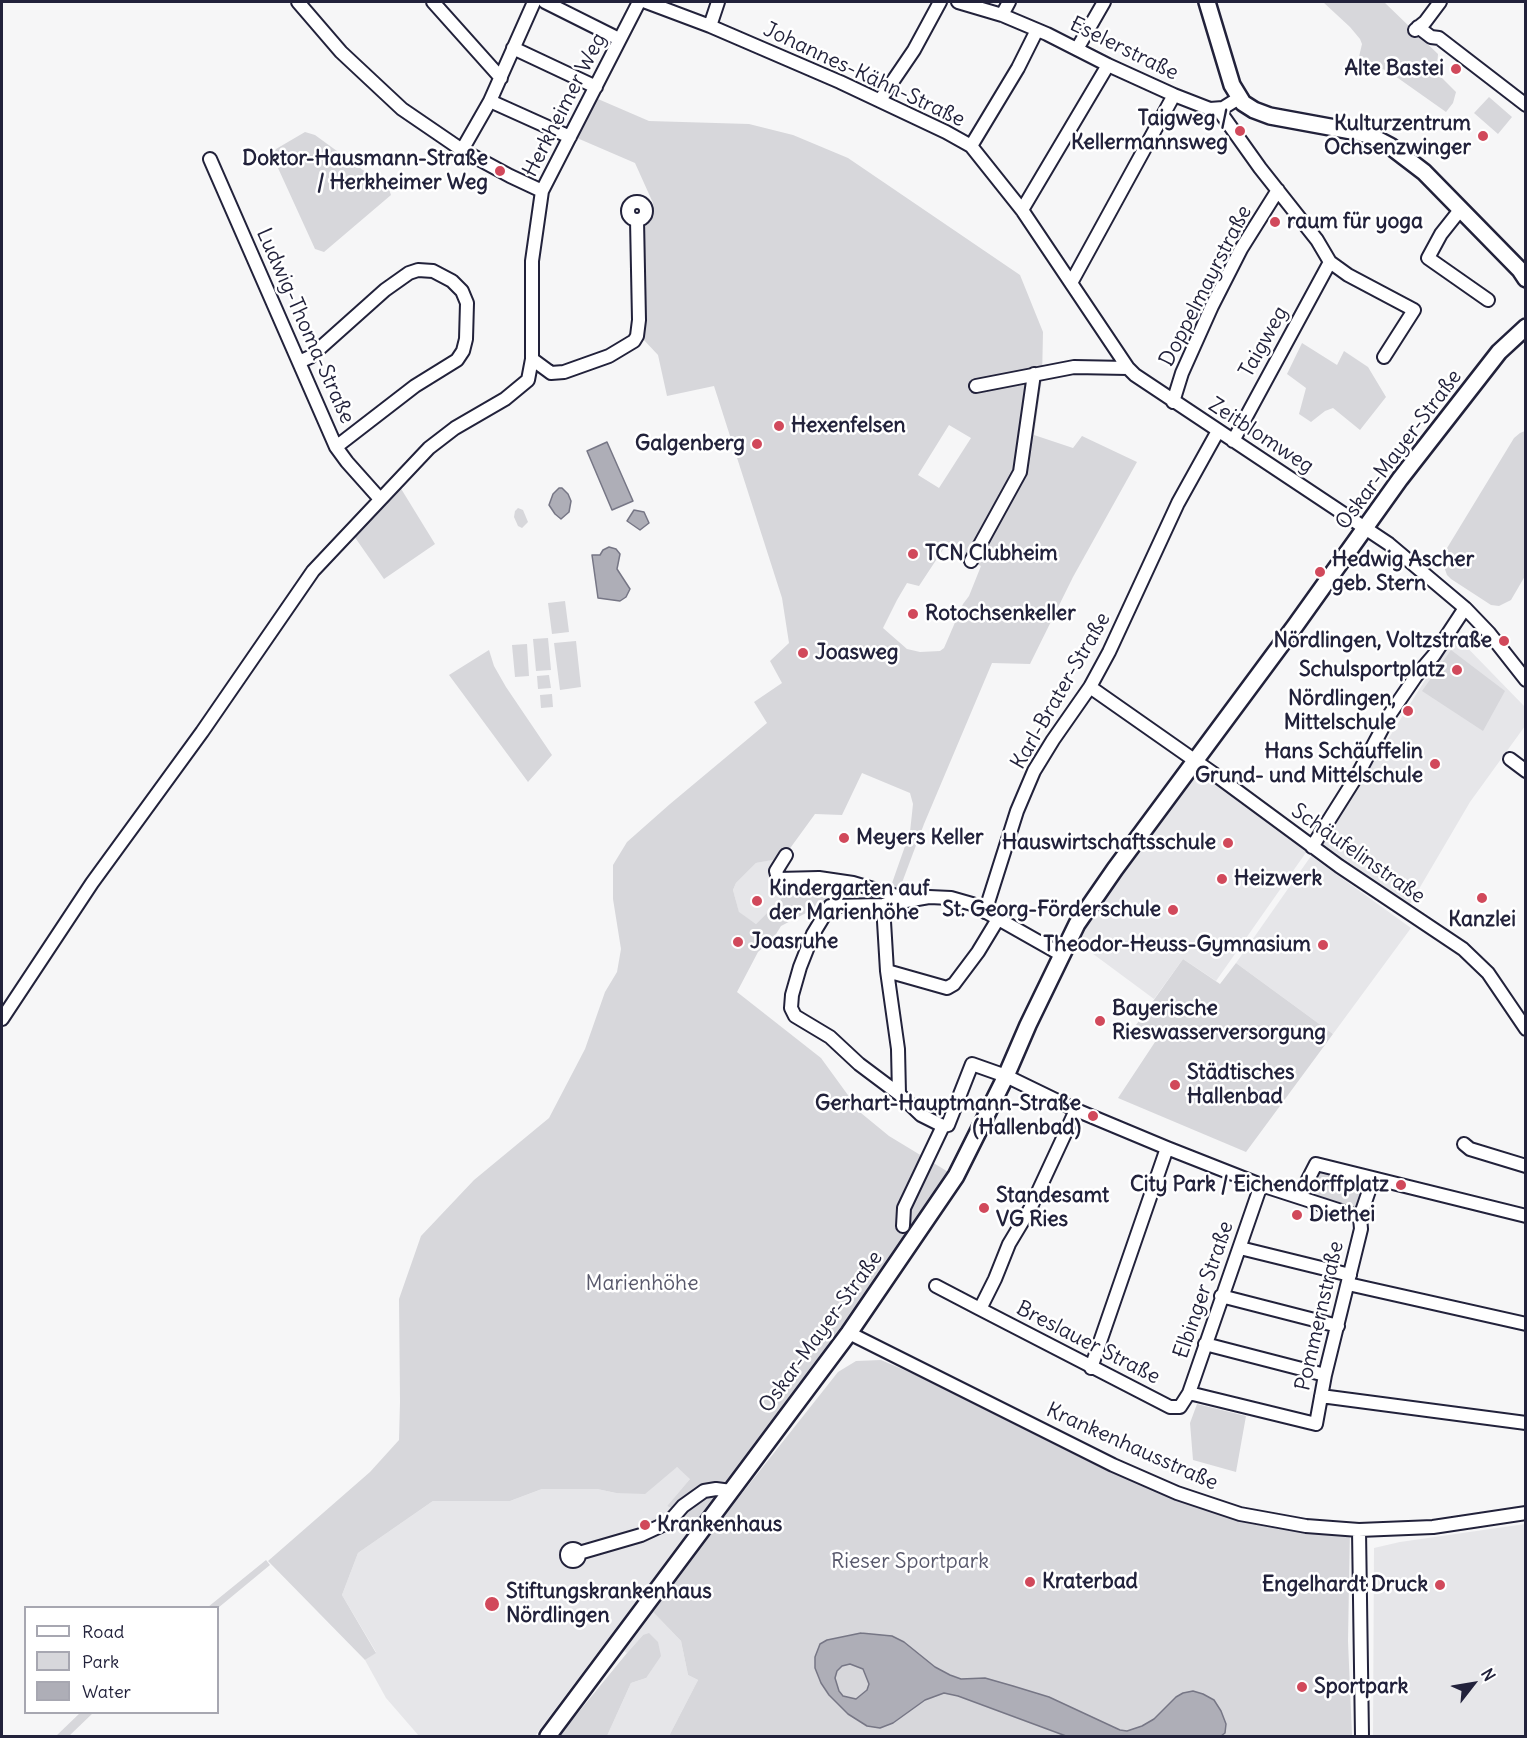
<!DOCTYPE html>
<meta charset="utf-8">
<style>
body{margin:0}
#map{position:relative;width:1527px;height:1738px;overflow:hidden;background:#f6f6f7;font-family:Delius,sans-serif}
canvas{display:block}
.frame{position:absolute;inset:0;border:3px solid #22223b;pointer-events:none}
.legend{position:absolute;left:24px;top:1606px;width:195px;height:108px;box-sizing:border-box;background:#fff;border:2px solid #a7a7b1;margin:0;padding:8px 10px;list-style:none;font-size:18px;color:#22223b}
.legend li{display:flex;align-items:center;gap:12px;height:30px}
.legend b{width:30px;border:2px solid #a7a7b1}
.north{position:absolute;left:1443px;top:1654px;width:60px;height:60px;-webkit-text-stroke:4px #fff;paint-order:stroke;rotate:59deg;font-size:16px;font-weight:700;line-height:24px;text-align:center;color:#22223b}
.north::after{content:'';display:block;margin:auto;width:21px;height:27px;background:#22223b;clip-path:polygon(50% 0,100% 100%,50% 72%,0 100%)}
</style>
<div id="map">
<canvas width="1527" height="1738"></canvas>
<div class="frame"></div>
<ul class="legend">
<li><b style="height:8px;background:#fff"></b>Road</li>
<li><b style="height:16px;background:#d7d7db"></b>Park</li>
<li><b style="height:16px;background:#aeaeb7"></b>Water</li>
</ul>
<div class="north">N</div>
</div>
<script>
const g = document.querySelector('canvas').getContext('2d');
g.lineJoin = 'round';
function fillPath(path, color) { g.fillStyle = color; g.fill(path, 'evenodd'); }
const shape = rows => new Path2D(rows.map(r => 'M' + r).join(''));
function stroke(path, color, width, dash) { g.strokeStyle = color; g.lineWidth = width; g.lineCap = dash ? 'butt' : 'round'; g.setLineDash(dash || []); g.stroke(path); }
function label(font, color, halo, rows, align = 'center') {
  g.font = font + ' Delius,sans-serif'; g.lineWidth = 5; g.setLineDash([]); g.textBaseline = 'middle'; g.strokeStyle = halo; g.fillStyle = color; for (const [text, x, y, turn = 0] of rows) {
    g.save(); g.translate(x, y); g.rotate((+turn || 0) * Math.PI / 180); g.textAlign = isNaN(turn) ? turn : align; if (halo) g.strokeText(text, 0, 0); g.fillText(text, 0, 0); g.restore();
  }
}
fillPath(shape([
 [1454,634,1525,707,1525,726,1470,802,1409,906,1321,846],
 [1197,771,1307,851,1216,981,1183,959,1154,999,1077,942,1101,903],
 [1311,856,1411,928,1333,1034,1236,963],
 [779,858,796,884,756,924,739,913,733,890,736,883,756,863],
 [677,1467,691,1478,667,1506,697,1522,613,1638,624,1646,653,1612,681,1641,688,1675,698,1680,669,1736,607,1736,631,1683,646,1678,643,1635,627,1653,607,1640,535,1736,419,1736,386,1698,365,1660,376,1652,342,1595,358,1553,433,1501,510,1501,542,1489,597,1489,616,1493],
 [1525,1524,1525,1736,1373,1736,1374,1548,1400,1542]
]), '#e6e6e9');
fillPath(shape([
 [1323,2,1384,2,1438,54,1437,67,1440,76,1456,92,1453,103,1446,112,1388,71,1358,61,1362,44,1360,39,1350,27],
 [1489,97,1512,117,1498,134,1474,113],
 [598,99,649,121,749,124,793,135,848,158,1020,275,1043,332,1042,379,1034,435,1073,448,1082,436,1137,462,1073,577,1030,664,992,663,924,824,900,888,891,886,910,832,913,804,910,793,862,773,842,815,815,814,783,858,756,863,736,883,733,890,739,912,756,924,796,884,829,888,823,911,806,913,781,926,773,939,758,952,737,992,821,1058,861,1113,889,1136,950,1173,847,1320,697,1522,667,1506,690,1479,677,1467,645,1494,616,1493,597,1489,542,1489,510,1501,433,1501,358,1553,342,1595,376,1653,365,1660,268,1561,370,1472,399,1440,400,1402,399,1299,421,1236,474,1180,549,1118,585,1049,605,992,617,972,621,949,613,899,613,865,627,842,670,804,767,723,754,702,782,683,770,661,789,643,782,598,714,386,667,396,658,355,642,338,643,233,653,203,635,163,577,138],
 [949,425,971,438,939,488,918,475],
 [944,548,981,566,969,596,963,604,944,648,940,651,920,652,907,649,883,628,897,600,907,583,919,586],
 [305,132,315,135,389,189,391,195,324,252,315,249,273,157,276,149],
 [1302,343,1337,365,1344,351,1368,367,1386,397,1360,430,1333,408,1325,411,1311,422,1299,414,1306,388,1287,374],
 [1525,431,1525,576,1511,600,1499,606,1491,605,1451,579,1447,575,1442,561,1444,553,1514,438,1520,433],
 [400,487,435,544,384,579,354,536],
 [518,508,523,510,528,522,522,528,518,526,514,517,515,511],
 [565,601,569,632,552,634,548,603],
 [548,638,551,670,536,671,533,639],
 [576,641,581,687,560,690,554,643],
 [527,644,529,676,515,677,512,645],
 [489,650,494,666,506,687,552,755,528,782,449,675],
 [1451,650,1505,691,1483,731,1422,691],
 [549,675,551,688,538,689,537,676],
 [552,694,553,707,541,708,540,695],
 [1183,959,1220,984,1236,963,1333,1034,1246,1152,1118,1098,1155,1042,1136,1025],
 [1328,1172,1367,1184,1356,1207,1312,1194,1312,1185,1321,1173],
 [881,1360,1240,1514,1350,1529,1348,1641,1352,1736,669,1736,698,1680,688,1675,681,1641,653,1612,739,1497,838,1372,856,1361],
 [1197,1404,1246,1416,1236,1472,1193,1460,1190,1423],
 [266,1560,270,1565,218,1608,208,1607],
 [649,1633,658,1642,661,1656,646,1678,631,1683,607,1736,559,1736,627,1653,643,1635],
 [81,1712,93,1713,69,1736,56,1736]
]), '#d7d7db');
const water = shape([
 [607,442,633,501,612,510,587,451,607,442],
 [559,488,562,488,568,494,571,501,569,512,561,519,555,514,549,505,553,494,559,488],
 [634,510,644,512,649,523,640,530,627,521,634,510],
 [609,547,616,549,620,554,617,569,630,589,626,597,620,601,598,598,592,555,600,555,603,550,609,547],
 [861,1633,892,1636,904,1642,935,1667,950,1675,961,1679,985,1678,1013,1686,1049,1697,1120,1730,1127,1731,1142,1726,1154,1719,1176,1697,1183,1693,1193,1691,1203,1694,1214,1700,1221,1711,1226,1724,1225,1733,1221,1736,1066,1736,958,1696,944,1693,925,1700,893,1723,880,1728,867,1726,848,1714,829,1695,821,1683,815,1668,815,1657,820,1644,827,1640,861,1633],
 [850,1664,863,1669,869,1684,867,1690,856,1699,843,1696,839,1691,835,1678,837,1671,842,1666,850,1664]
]);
fillPath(water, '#aeaeb7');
stroke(water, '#767685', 1.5);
const minor = shape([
 [298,2,341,52,402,109,462,150,510,176,542,191],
 [433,2,501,78],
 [545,2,619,39],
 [646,2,710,26,840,82,946,132,971,146,1022,210,1128,368,1135,375,1389,544,1465,608,1489,633,1526,680],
 [958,2,1002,15,1047,34,1108,65,1174,95,1210,109,1223,108,1239,98],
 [1002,15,1009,2],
 [710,26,718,2],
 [1418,27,1431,37,1439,38,1526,105],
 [1415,30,1425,22,1440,2],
 [513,48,596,87],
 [1077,49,1104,2],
 [880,100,914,50,940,2],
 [490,101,570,137],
 [1218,109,1260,168,1317,240,1330,262,1233,441],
 [971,146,1018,68,1037,30],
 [462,150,490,101,534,2],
 [210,159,336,447,347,462,380,499],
 '628 211a9 9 0 1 1 18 0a9 9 0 1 1-18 0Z',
 [1022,210,1108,65],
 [1460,210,1441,234,1428,258,1488,300],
 [1330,262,1348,275,1414,310,1384,357],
 [1071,283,1174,95],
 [532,359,551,373,564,372,609,356,634,341,637,336,639,320,637,220],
 [299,362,310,357,385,290,409,273,418,270,433,271,452,281,462,291,467,303,466,339,463,351,457,360,415,386,336,447],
 [976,386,1074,367,1128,368],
 [1173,402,1182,373,1212,306,1241,249,1278,190],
 [971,561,1020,472,1034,374],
 [1090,687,1217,776,1339,866,1463,949,1488,973,1526,1029],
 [1510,759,1526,771],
 [1312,847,1358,774,1390,714,1416,676,1434,655,1465,608],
 [786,855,776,871,778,879,819,878,853,883,907,899],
 [883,905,887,971,898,1049,899,1094],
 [985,912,1017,811,1034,771,1053,740,1090,687,1109,652,1178,503,1218,431],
 [1062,955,972,904,951,898,929,897,883,905,830,906,813,934,800,967,792,995,791,1008,795,1016,830,1037,859,1064,899,1094,921,1115,943,1126,948,1125,972,1064,1006,1076,1076,1110,1167,1148,1261,1185,1360,1217,1373,1179],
 [887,971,947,988,954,984,978,952,998,919],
 [2,1019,92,883,202,732,313,571,429,448,455,428,505,399,528,380,532,359,532,261,542,191,639,2],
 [1464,1144,1470,1149,1526,1166],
 [1299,1197,1316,1164,1526,1216],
 [903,1226,904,1208,943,1126],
 [1240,1248,1350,1275],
 [1348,1284,1526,1324],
 [936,1286,980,1309,995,1279,1009,1244,1030,1209,1076,1110],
 [1221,1296,1338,1326],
 [980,1309,1170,1407,1180,1407,1189,1393,1261,1185],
 [849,1333,1113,1465,1177,1493,1240,1514,1306,1526,1359,1530,1433,1527,1526,1513],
 [1205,1344,1325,1375],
 [1091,1368,1167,1148],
 [1189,1393,1316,1424,1325,1375,1361,1229,1360,1217],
 [1321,1396,1526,1423],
 [1359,1530,1362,1736],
 '567 1555a6 6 0 1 1 12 0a6 6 0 1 1-12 0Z',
 [579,1553,641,1535,669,1522,683,1506,704,1491,716,1489,731,1491]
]);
const major = shape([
 [1207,2,1232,85,1243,103,1254,110,1270,116,1357,132,1371,136,1390,146,1424,172,1520,270,1526,279],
 [548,1736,849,1333,956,1176,1006,1076,1028,1025,1077,924,1115,869,1295,626,1400,479,1499,352,1526,327]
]);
stroke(minor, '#22223b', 16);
stroke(major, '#22223b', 20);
stroke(minor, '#fff', 12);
stroke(major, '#fff', 15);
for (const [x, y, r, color] of [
 [1456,69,6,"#d1495b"],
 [1240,131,6,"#d1495b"],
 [1483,136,6,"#d1495b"],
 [500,171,6,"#d1495b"],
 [1275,222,6,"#d1495b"],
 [779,426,6,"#d1495b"],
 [757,444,6,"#d1495b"],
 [913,554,6,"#d1495b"],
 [1320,572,6,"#d1495b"],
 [913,614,6,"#d1495b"],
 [1504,641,6,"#d1495b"],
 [803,653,6,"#d1495b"],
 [1457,670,6,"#d1495b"],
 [1408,711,6,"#d1495b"],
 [1435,764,6,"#d1495b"],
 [844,838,6,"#d1495b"],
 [1228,843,6,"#d1495b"],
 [1222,879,6,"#d1495b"],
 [1482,898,6,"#d1495b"],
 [757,901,6,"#d1495b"],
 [1173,910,6,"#d1495b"],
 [738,942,6,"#d1495b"],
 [1323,945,6,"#d1495b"],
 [1100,1021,6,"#d1495b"],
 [1175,1085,6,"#d1495b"],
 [1093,1116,6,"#d1495b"],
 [1401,1185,6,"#d1495b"],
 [984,1208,6,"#d1495b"],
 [1297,1215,6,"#d1495b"],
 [645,1525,6,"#d1495b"],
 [1030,1582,6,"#d1495b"],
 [1440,1585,6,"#d1495b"],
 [492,1604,8,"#d1495b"],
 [1302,1687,6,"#d1495b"]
]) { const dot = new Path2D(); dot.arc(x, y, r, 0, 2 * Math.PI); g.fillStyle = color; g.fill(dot); stroke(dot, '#fff', 2); }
label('21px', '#22223b', '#fff', [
 ["Eselerstraße",1124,49,26],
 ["Johannes-Kähn-Straße",864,75,25],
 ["Herkheimer Weg",565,105,-63],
 ["Doppelmayrstraße",1206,286,-63],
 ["Ludwig-Thoma-Straße",305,326,66],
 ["Taigweg",1264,342,-61],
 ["Zeitblomweg",1261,436,33],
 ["Oskar-Mayer-Straße",1399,450,-53],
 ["Karl-Brater-Straße",1061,691,-60],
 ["Schäufelinstraße",1358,854,35],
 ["Elbinger Straße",1204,1290,-71],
 ["Pommernstraße",1320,1316,-77],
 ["Oskar-Mayer-Straße",821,1332,-54],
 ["Breslauer Straße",1088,1343,27],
 ["Krankenhausstraße",1132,1447,24]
]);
label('bold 21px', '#22223b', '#fff', [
 ["Alte Bastei",1444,69,"right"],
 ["Taigweg /",1228,119,"right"],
 ["Kellermannsweg",1228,143,"right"],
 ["Kulturzentrum",1471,124,"right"],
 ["Ochsenzwinger",1471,148,"right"],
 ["Doktor-Hausmann-Straße",488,159,"right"],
 ["/ Herkheimer Weg",488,183,"right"],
 ["raum für yoga",1287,222],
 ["Hexenfelsen",791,426],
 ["Galgenberg",745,444,"right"],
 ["TCN Clubheim",925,554],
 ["Hedwig Ascher",1332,560],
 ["geb. Stern",1332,584],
 ["Rotochsenkeller",925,614],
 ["Nördlingen, Voltzstraße",1492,641,"right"],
 ["Joasweg",815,653],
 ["Schulsportplatz",1445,670,"right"],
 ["Nördlingen,",1396,699,"right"],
 ["Mittelschule",1396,723,"right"],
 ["Hans Schäuffelin",1423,752,"right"],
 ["Grund- und Mittelschule",1423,776,"right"],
 ["Meyers Keller",856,838],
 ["Hauswirtschaftsschule",1216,843,"right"],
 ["Heizwerk",1234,879],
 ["Kindergarten auf",769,889],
 ["der Marienhöhe",769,913],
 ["St. Georg-Förderschule",1161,910,"right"],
 ["Kanzlei",1482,920,"center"],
 ["Joasruhe",750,942],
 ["Theodor-Heuss-Gymnasium",1311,945,"right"],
 ["Bayerische",1112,1009],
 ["Rieswasserversorgung",1112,1033],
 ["Städtisches",1187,1073],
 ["Hallenbad",1187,1097],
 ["Gerhart-Hauptmann-Straße",1081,1104,"right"],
 ["(Hallenbad)",1081,1128,"right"],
 ["City Park / Eichendorffplatz",1389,1185,"right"],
 ["Standesamt",996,1196],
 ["VG Ries",996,1220],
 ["Diethei",1309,1215],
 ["Krankenhaus",657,1525],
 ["Kraterbad",1042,1582],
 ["Engelhardt Druck",1428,1585,"right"],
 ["Stiftungskrankenhaus",506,1592],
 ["Nördlingen",506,1616],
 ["Sportpark",1314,1687]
], 'left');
label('21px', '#58586b', '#fff', [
 ["Marienhöhe",642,1284],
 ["Rieser Sportpark",910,1562]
]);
</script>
